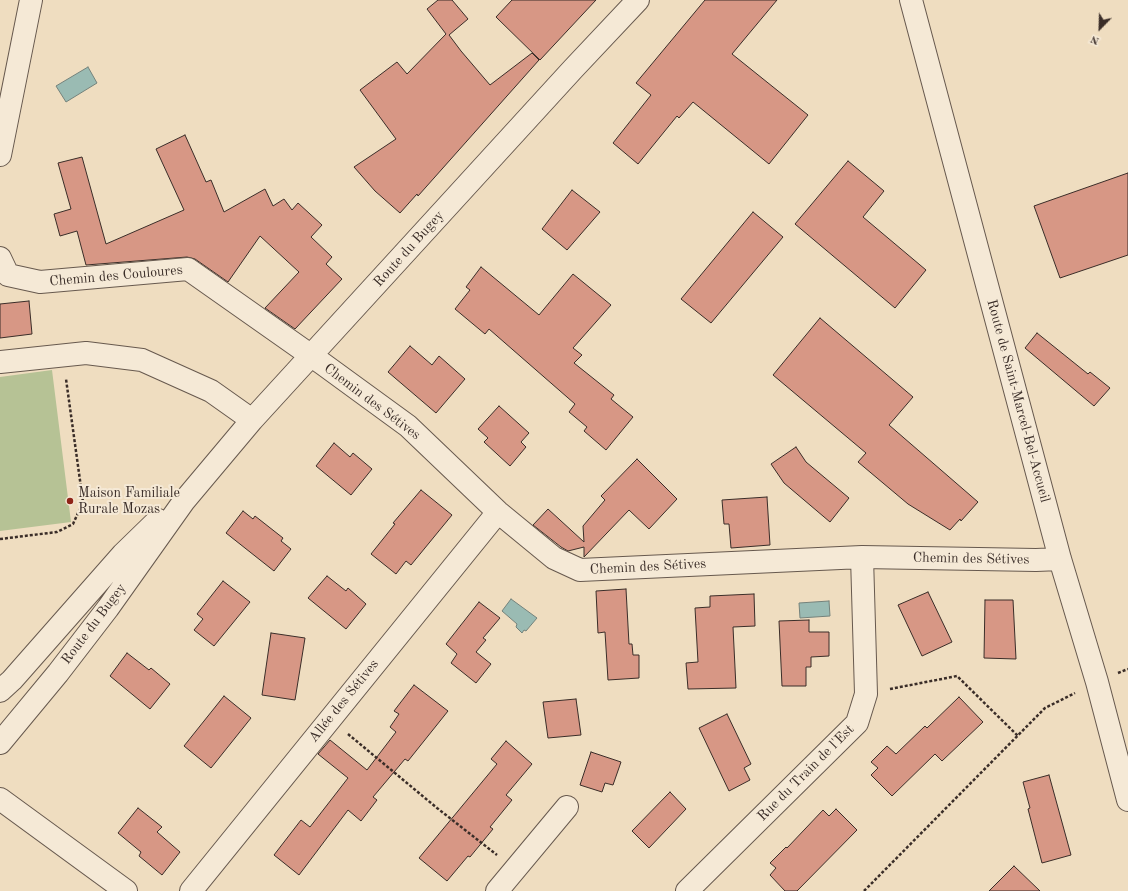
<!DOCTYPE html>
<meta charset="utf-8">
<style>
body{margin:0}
#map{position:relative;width:1128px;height:891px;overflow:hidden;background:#efddc0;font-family:"Old Standard TT",serif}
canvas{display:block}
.north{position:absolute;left:1080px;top:8px;width:40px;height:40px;-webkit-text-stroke:3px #f5e9d6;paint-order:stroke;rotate:203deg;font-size:11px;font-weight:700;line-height:16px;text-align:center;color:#3a2d28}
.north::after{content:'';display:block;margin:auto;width:14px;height:18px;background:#3a2d28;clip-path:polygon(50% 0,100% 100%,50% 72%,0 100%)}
</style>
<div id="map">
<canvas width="1128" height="891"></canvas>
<div class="north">N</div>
</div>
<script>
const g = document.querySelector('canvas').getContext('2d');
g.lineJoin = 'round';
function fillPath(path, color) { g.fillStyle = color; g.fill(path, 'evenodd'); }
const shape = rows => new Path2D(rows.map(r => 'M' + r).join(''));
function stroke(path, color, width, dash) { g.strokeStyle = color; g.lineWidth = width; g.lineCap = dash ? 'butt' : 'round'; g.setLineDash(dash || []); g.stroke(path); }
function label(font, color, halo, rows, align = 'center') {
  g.font = font + ' "Old Standard TT",serif'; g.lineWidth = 4; g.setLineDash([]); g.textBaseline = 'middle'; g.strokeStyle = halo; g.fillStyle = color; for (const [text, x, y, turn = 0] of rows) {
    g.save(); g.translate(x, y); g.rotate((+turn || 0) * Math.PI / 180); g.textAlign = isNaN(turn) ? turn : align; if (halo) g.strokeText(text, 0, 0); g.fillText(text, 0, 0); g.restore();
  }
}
fillPath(shape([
 [52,370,71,522,0,531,0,377]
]), '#b6c295');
const water = shape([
 [88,67,97,83,66,102,56,86,88,67],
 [511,599,537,618,526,631,524,630,522,633,516,627,517,624,502,611,511,599],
 [829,601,830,616,800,618,799,603,829,601]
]);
fillPath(water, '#9abbb3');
stroke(water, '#74827b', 1);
const building = shape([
 [438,0,452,0,468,19,449,35,461,51,490,85,532,53,539,60,418,196,417,194,400,213,375,191,354,167,396,139,360,90,397,62,407,74,446,34,427,9,438,0],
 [512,0,596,0,540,60,496,17,512,0],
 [705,0,777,0,732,54,808,115,769,164,693,102,679,118,677,116,638,164,613,143,651,95,636,83,705,0],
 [185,135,206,182,211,180,224,212,265,189,273,206,284,199,292,210,298,203,322,225,311,237,332,257,326,264,342,279,295,329,265,308,299,272,260,236,228,282,195,259,187,257,86,265,77,231,60,236,54,214,71,209,58,163,82,157,106,244,184,210,156,149,185,135],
 [848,161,884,191,863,217,926,270,895,308,795,224,848,161],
 [1128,173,1128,255,1060,278,1034,206,1128,173],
 [572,190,600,212,567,250,542,229,572,190],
 [753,212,783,237,711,323,681,299,753,212],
 [481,267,539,315,573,274,611,305,573,348,582,355,574,363,614,395,611,399,633,417,606,450,584,431,587,427,569,412,575,404,489,329,485,334,455,309,470,290,466,287,481,267],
 [29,301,32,334,0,338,0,304,29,301],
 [820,318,913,397,889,425,978,502,961,521,960,519,950,530,908,504,858,462,866,453,773,375,820,318],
 [1037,333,1088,374,1090,372,1110,388,1094,406,1025,348,1037,333],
 [410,346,432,365,439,356,465,379,436,413,388,372,410,346],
 [499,406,529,433,521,442,526,447,510,466,484,442,488,438,478,429,499,406],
 [334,443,350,457,353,453,372,469,351,495,316,466,334,443],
 [796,447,806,462,849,498,830,522,784,483,771,464,796,447],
 [637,459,677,499,649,529,629,510,584,557,584,547,568,551,561,547,533,525,548,509,584,542,583,526,605,500,601,496,637,459],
 [421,490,452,515,411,565,406,561,396,574,371,554,395,524,393,523,421,490],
 [767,497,770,545,731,548,729,524,724,524,722,500,767,497],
 [243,511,253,519,255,516,283,538,281,541,291,549,274,571,226,533,243,511],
 [327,576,346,591,348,588,366,604,346,629,308,598,327,576],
 [223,581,250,602,214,646,194,630,203,619,197,614,223,581],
 [626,589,629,644,632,644,633,655,639,655,639,678,608,680,605,632,598,633,596,591,626,589],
 [928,592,952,642,922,656,898,605,928,592],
 [754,594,755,626,733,627,736,688,688,689,686,663,698,662,695,608,710,607,710,596,754,594],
 [985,600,1013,600,1016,659,984,658,985,600],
 [479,602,500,618,483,638,486,640,476,652,491,664,476,683,451,663,457,654,446,644,479,602],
 [809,620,809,632,829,632,829,656,811,657,811,667,806,667,806,686,782,686,779,621,809,620],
 [271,633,305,638,295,700,262,695,271,633],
 [127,653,149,670,151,668,170,684,150,709,110,676,127,653],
 [414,685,448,711,408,761,405,759,373,797,377,800,361,821,348,810,299,875,274,855,301,820,310,827,348,778,318,754,330,740,367,770,396,732,390,727,399,714,394,711,414,685],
 [224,696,251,718,211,768,184,746,224,696],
 [959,697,983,722,942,761,935,754,892,796,871,775,878,768,871,762,887,746,896,754,925,726,927,728,959,697],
 [576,699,581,735,548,738,543,702,576,699],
 [727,714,751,764,744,768,750,780,729,791,699,728,727,714],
 [506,741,532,764,506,795,512,800,490,827,493,829,470,857,468,856,447,881,419,858,497,764,491,759,506,741],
 [591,752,621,762,613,785,605,783,602,792,580,785,591,752],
 [1049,775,1071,855,1042,863,1028,809,1030,808,1023,782,1049,775],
 [670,792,686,809,649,848,632,831,670,792],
 [138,808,162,827,157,832,180,852,162,875,139,856,141,852,118,833,138,808],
 [836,809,857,830,797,891,785,891,770,875,776,868,770,863,786,847,787,848,823,810,829,816,836,809],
 [1014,866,1040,891,989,891,1014,866]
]);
fillPath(building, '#d79785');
stroke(building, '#3a2d28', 1);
const street = shape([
 [911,0,1060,559,1097,682,1128,800],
 [0,155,31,0],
 [0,258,8,275,40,282,188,269,323,364,408,426,498,512,554,558,580,570,862,557,1036,560,1060,559],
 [0,362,86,353,142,360,211,391,252,420],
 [0,691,12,680,123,554,158,520],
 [0,743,58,673,108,608,184,501,252,420,573,69,638,0],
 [0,799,126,891],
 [191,891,498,512],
 [497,891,567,807],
 [687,891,857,723,866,694,862,557]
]);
stroke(street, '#67594e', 24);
stroke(shape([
 [0,539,57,532,73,524,83,502,66,379],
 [1118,673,1128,669],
 [890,689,957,676,1018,736],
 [348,734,437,808,497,855],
 [864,891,1045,708,1075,693]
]), '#3a2d28', 2.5, [3, 2]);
stroke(street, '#f5e9d6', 22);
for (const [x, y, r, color] of [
 [70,501,4,"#8f2418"]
]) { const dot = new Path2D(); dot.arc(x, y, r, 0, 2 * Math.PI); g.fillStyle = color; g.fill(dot); stroke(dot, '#f5e9d6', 1.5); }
label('14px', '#3a2d28', '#f5e9d6', [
 ["Route du Bugey",409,249,-48],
 ["Chemin des Couloures",116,276,-5],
 ["Route de Saint-Marcel-Bel-Accueil",1018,401,75],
 ["Chemin des Sétives",372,402,37],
 ["Chemin des Sétives",971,559,1],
 ["Chemin des Sétives",648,567,-3],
 ["Route du Bugey",94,624,-53],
 ["Allée des Sétives",344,701,-51],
 ["Rue du Train de l'Est",806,773,-45]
]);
label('14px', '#3a2d28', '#f5e9d6', [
 ["Maison Familiale",78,493],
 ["Rurale Mozas",78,509]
], 'left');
</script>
